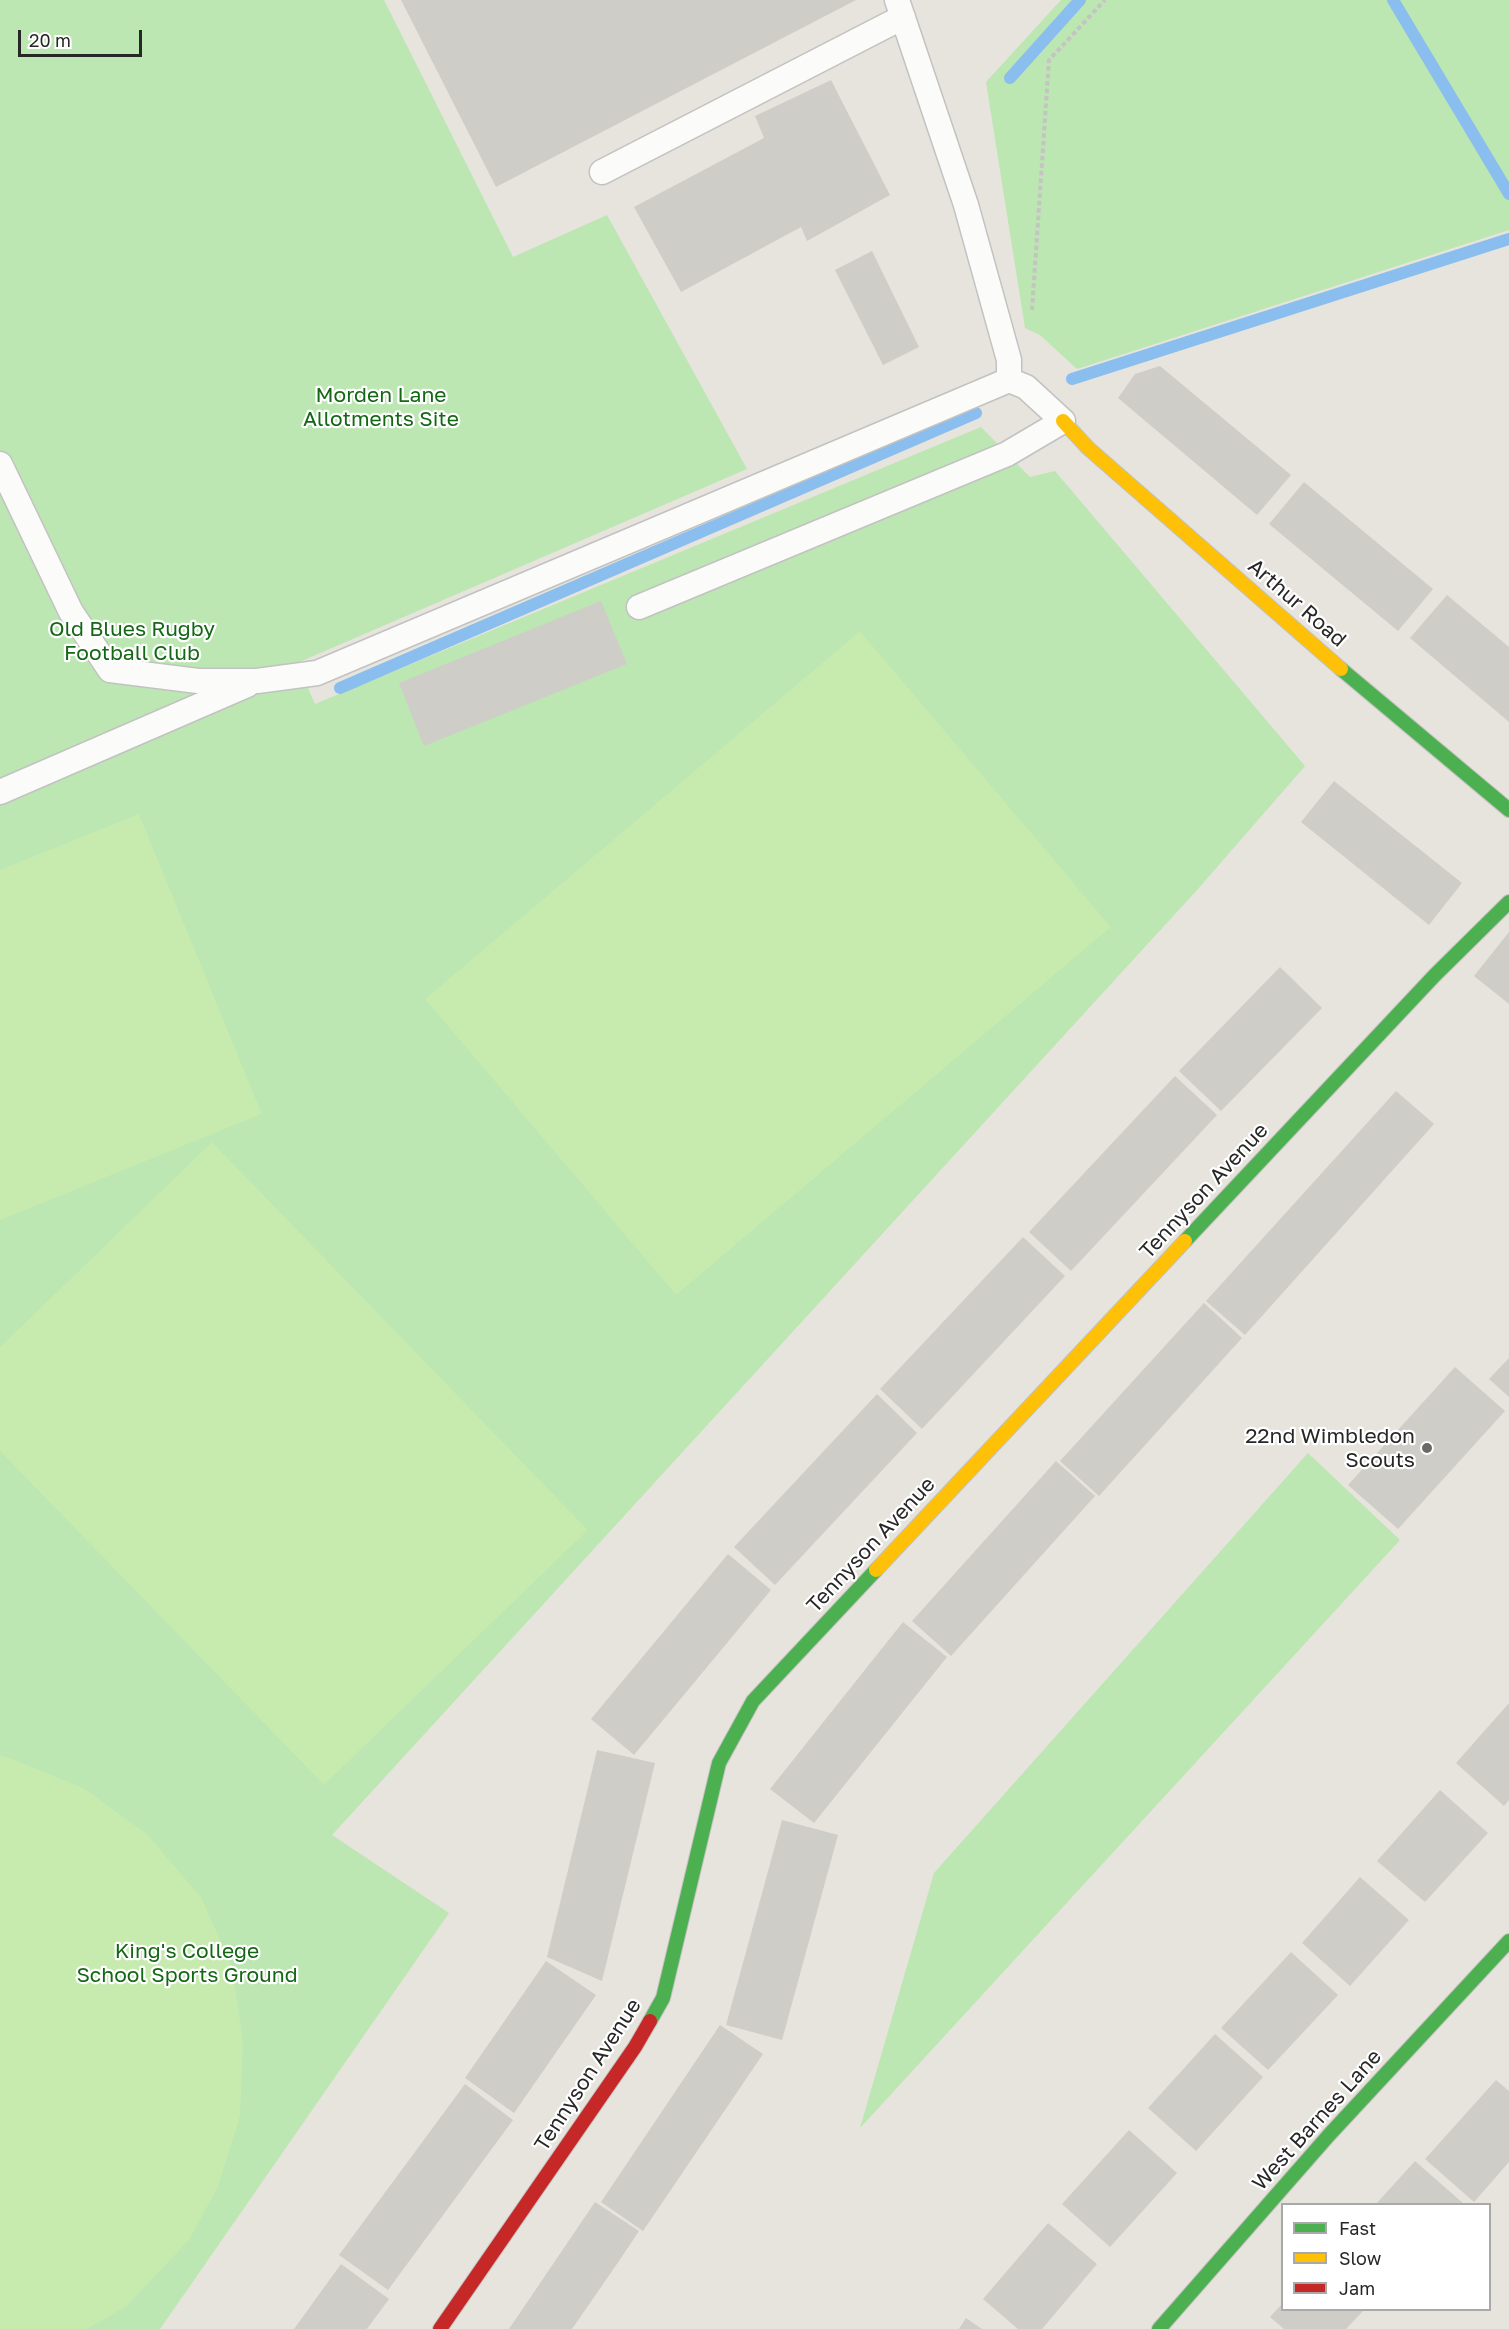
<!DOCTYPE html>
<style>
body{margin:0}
#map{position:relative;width:1509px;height:2329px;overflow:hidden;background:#e6e4dc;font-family:"Golos Text",sans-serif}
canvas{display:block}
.legend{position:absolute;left:1281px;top:2203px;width:210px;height:108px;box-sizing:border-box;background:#fff;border:2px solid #a9a9a9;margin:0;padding:8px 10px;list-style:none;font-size:18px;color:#272727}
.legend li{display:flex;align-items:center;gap:12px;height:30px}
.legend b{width:30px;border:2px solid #a9a9a9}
.scale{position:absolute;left:18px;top:30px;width:124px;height:27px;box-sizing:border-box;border:3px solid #272727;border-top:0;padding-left:8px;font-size:18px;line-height:21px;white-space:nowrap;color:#272727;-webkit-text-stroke:4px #fff;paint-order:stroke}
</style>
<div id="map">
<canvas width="1509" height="2329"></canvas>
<ul class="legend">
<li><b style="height:8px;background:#4caf50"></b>Fast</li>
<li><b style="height:8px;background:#ffc107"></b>Slow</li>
<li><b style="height:8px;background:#c62828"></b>Jam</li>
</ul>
<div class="scale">20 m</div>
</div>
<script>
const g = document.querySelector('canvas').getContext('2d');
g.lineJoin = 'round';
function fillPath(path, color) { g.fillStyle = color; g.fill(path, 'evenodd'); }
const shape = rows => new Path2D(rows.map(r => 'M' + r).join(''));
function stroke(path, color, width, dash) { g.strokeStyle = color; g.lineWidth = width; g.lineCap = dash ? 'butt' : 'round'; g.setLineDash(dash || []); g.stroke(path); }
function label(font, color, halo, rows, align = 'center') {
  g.font = font + ' "Golos Text",sans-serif'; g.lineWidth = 4.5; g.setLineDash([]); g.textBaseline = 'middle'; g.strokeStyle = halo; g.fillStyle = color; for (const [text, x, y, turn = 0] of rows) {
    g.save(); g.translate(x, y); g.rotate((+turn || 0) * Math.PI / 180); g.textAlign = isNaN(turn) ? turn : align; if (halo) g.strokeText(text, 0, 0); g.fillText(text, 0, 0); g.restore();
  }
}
fillPath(shape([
 [0,0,384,0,513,257,607,215,747,469,297,663,315,704,981,427,1030,477,1055,471,1305,766,1197,890,332,1835,449,1913,160,2329,0,2329],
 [1061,0,1509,0,1509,230,1077,369,1040,335,1025,328,986,82],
 [1308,1453,1400,1540,860,2128,934,1873]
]), '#bce6b2');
fillPath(shape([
 [860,631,1111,927,676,1295,425,999],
 [139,814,262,1114,0,1220,0,870],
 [212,1142,588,1530,324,1785,0,1451,0,1347],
 [0,1756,10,1758,85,1789,147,1834,201,1897,232,1967,243,2041,240,2116,218,2187,189,2240,127,2306,87,2329,0,2329]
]), '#c7eaaf');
stroke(shape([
 [1393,0,1509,194],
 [1010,78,1080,0],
 [1072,379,1509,239],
 [340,688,976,413]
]), '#89beee', 12);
fillPath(shape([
 [401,0,856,0,496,187],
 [831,80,890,195,807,241,801,227,681,292,634,207,764,138,755,116],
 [872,251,919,347,883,365,835,270],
 [1160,366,1291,475,1257,515,1118,398,1135,374],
 [1304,482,1433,589,1398,631,1269,524],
 [1447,595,1509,647,1509,722,1410,638],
 [601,601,627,664,424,746,399,683],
 [1334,781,1462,883,1429,925,1301,822],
 [1509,932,1509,1004,1474,976],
 [1280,967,1322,1008,1221,1111,1179,1071],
 [1175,1076,1217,1115,1071,1271,1029,1232],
 [1396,1091,1434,1124,1245,1335,1206,1301],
 [1023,1237,1065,1276,922,1429,880,1389],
 [1204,1303,1242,1338,1099,1496,1060,1461],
 [1509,1358,1509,1397,1489,1379],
 [1455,1367,1505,1411,1398,1529,1348,1485],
 [877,1394,917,1433,775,1585,734,1547],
 [1056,1461,1095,1496,951,1656,912,1621],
 [728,1554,771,1590,634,1755,591,1719],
 [903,1622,947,1657,814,1823,770,1789],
 [1509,1703,1509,1800,1504,1806,1456,1763],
 [597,1750,655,1763,602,1981,547,1957],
 [1440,1790,1488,1833,1425,1902,1377,1861],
 [782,1820,838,1835,782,2040,726,2025],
 [1360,1877,1409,1920,1350,1986,1302,1943],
 [1291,1952,1338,1995,1268,2070,1221,2028],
 [546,1961,596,1995,514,2113,465,2078],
 [720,2025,763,2054,643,2231,601,2202],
 [1215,2034,1263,2077,1196,2151,1148,2108],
 [1496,2080,1509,2091,1509,2162,1474,2202,1425,2159],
 [465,2084,513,2120,388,2290,339,2255],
 [1129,2130,1177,2173,1110,2247,1062,2204],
 [1415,2161,1464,2204,1376,2204],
 [595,2202,639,2231,619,2261,572,2329,509,2329],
 [1048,2223,1097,2264,1042,2329,1018,2329,983,2299],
 [341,2264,389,2299,367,2329,294,2329],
 [1282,2304,1282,2310,1364,2310,1346,2329,1284,2329,1270,2317],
 [966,2318,982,2329,959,2329]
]), '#cfcdc7');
const lane = shape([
 [897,0,966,205,1009,360,1009,380],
 [602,172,903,17],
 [0,464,71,612,110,670,198,681,257,681,317,673,1009,380,1026,387,1063,421,1007,454,639,607],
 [0,792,247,685]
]);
const fast = shape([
 [1341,669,1509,810],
 [1185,1241,1435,975,1509,902],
 [650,2021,663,1998,719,1763,753,1701,876,1570],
 [1159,2329,1329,2135,1509,1941]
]);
const slow = shape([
 [1063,421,1088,448,1341,669],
 [876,1570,1185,1241]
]);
const jam = shape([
 [440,2329,635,2047,650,2021]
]);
stroke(lane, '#c3c2c2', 27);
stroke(fast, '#c3c2c2', 16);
stroke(slow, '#c3c2c2', 16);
stroke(jam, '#c3c2c2', 16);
stroke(shape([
 [1032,310,1049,60,1105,0]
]), '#c4c4c3', 4, [4.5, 3]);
stroke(lane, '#fbfbfa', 24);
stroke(fast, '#4caf50', 14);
stroke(slow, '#ffc107', 14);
stroke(jam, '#c62828', 14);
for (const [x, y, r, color] of [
 [1427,1448,6,"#6a6966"]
]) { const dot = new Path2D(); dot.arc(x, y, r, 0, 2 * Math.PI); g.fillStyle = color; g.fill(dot); stroke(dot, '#fff', 2); }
label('21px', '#146715', '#fff', [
 ["Morden Lane",381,395],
 ["Allotments Site",381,419],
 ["Old Blues Rugby",132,629],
 ["Football Club",132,653],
 ["King's College",187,1951],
 ["School Sports Ground",187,1975]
]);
label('21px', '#272727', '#fff', [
 ["Arthur Road",1297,603,41],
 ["Tennyson Avenue",1204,1191,-47],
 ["Tennyson Avenue",871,1545,-47],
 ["Tennyson Avenue",588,2075,-57],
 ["West Barnes Lane",1317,2120,-48]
]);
label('21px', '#272727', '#fff', [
 ["22nd Wimbledon",1415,1436],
 ["Scouts",1415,1460]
], 'right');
</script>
